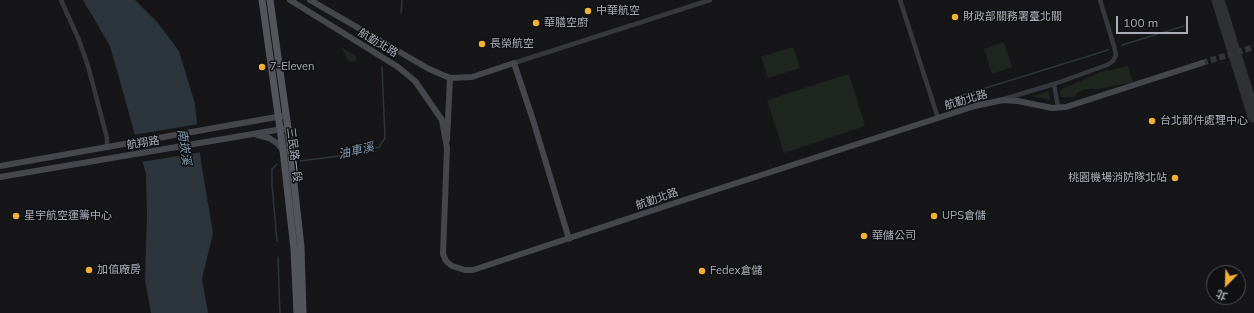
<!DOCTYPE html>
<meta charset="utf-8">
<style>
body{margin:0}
#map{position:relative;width:1254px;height:313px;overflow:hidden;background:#161618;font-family:Mulish,"Noto Sans TC",sans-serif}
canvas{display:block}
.north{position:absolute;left:1206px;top:265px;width:40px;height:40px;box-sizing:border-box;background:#111113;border:1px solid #4d4f55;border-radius:50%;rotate:203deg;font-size:11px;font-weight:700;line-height:16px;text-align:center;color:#a8adb8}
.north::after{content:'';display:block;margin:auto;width:14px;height:18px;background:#f2b134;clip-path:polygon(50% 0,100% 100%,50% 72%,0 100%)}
.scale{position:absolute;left:1116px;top:16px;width:72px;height:18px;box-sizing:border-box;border:2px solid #a8adb8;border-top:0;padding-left:5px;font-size:12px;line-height:14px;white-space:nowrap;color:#a8adb8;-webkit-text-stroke:3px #111113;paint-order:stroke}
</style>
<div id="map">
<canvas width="1254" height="313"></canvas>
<div class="north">北</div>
<div class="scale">100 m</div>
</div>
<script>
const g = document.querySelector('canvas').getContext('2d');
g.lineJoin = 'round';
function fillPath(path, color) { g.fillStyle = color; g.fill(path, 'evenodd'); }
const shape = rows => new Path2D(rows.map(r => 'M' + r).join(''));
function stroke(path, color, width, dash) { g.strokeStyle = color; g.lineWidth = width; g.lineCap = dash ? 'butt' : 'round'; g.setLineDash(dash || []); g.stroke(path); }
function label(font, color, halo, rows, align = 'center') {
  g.font = font + ' Mulish,"Noto Sans TC",sans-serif'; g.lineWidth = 3; g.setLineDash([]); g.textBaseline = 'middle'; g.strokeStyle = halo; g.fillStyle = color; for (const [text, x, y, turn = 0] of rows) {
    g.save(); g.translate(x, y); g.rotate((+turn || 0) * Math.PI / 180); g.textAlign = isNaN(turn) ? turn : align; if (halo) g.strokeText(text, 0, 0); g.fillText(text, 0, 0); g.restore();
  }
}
fillPath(shape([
 [1004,42,1012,67,992,74,984,49],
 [341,47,356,56,356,61,351,62,348,60],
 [793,47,800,68,768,78,761,57],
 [1128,66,1133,82,1098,89,1085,89,1077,93,1075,97,1061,97,1060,95,1060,91,1062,89,1101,72],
 [849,74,865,126,784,153,767,100],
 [1049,91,1050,100,1032,96]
]), '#1e261f');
fillPath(shape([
 [83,0,135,0,158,23,179,51,195,104,201,162,213,233,202,279,208,313,151,313,145,280,147,215,146,174,110,46]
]), '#2c353c');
fillPath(shape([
 [199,124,202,152,141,162,133,135]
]), '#161618');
stroke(shape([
 [401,13,402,0],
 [1122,45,1184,26],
 [947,100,1108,50],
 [300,161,355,154,379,147,385,138,382,67],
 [277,241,272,185,272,169,277,164],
 [278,257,280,313]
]), '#2c353c', 1.5);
stroke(shape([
 [1218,0,1254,116]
]), '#303135', 13);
stroke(shape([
 [1202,63,1254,47]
]), '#333438', 6, [6, 3]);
stroke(shape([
 [61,0,79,40,88,66,107,138,107,147],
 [900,0,938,118],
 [514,63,710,0],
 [1054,84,1058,107],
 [1004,99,1054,84,1107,65,1113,61,1116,55,1114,46,1100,0]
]), '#37383d', 4.5);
stroke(shape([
 [290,0,398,67,415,81,442,120,447,148,443,254,446,261,452,266,465,270,473,270,678,202,975,106,1003,100,1018,101,1052,108,1066,107,1202,63],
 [310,0,429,69,450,78,472,77,514,63,533,120,569,239],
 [257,135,269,138,277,143,283,150],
 [447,140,450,78],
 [0,166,282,116],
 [0,177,288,128]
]), '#45474d', 6);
stroke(shape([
 [262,0,283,150,294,249,297,313],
 [270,0,288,128,301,247,303,313]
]), '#53555c', 7);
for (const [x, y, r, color] of [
 [588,11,4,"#f2b134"],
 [955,17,4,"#f2b134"],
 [536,23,4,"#f2b134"],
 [482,44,4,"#f2b134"],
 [262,67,4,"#f2b134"],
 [1152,121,4,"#f2b134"],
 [1175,178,4,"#f2b134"],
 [16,216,4,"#f2b134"],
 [934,216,4,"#f2b134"],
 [864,236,4,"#f2b134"],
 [89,270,4,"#f2b134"],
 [702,271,4,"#f2b134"]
]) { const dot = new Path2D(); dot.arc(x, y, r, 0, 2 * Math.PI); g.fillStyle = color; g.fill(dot); stroke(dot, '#111113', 1.5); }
label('11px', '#a8adb8', '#111113', [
 ["中華航空",596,11],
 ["財政部關務署臺北關",963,17],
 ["華膳空廚",544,23],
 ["長榮航空",490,44],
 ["7-Eleven",270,67],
 ["台北郵件處理中心",1160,121],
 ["桃園機場消防隊北站",1167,178,"right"],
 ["星宇航空運籌中心",24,216],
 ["UPS倉儲",942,216],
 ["華儲公司",872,236],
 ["加值廠房",97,270],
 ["Fedex倉儲",710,271]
], 'left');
label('11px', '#a8adb8', '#111113', [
 ["航勤北路",378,43,31],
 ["航勤北路",966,100,-16],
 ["航翔路",143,143,-9],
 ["三民路一段",294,155,83],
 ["航勤北路",657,199,-19]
]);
label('italic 12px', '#7f9bb3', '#111113', [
 ["南崁溪",184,147,82],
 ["油車溪",356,151,-13]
]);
</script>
